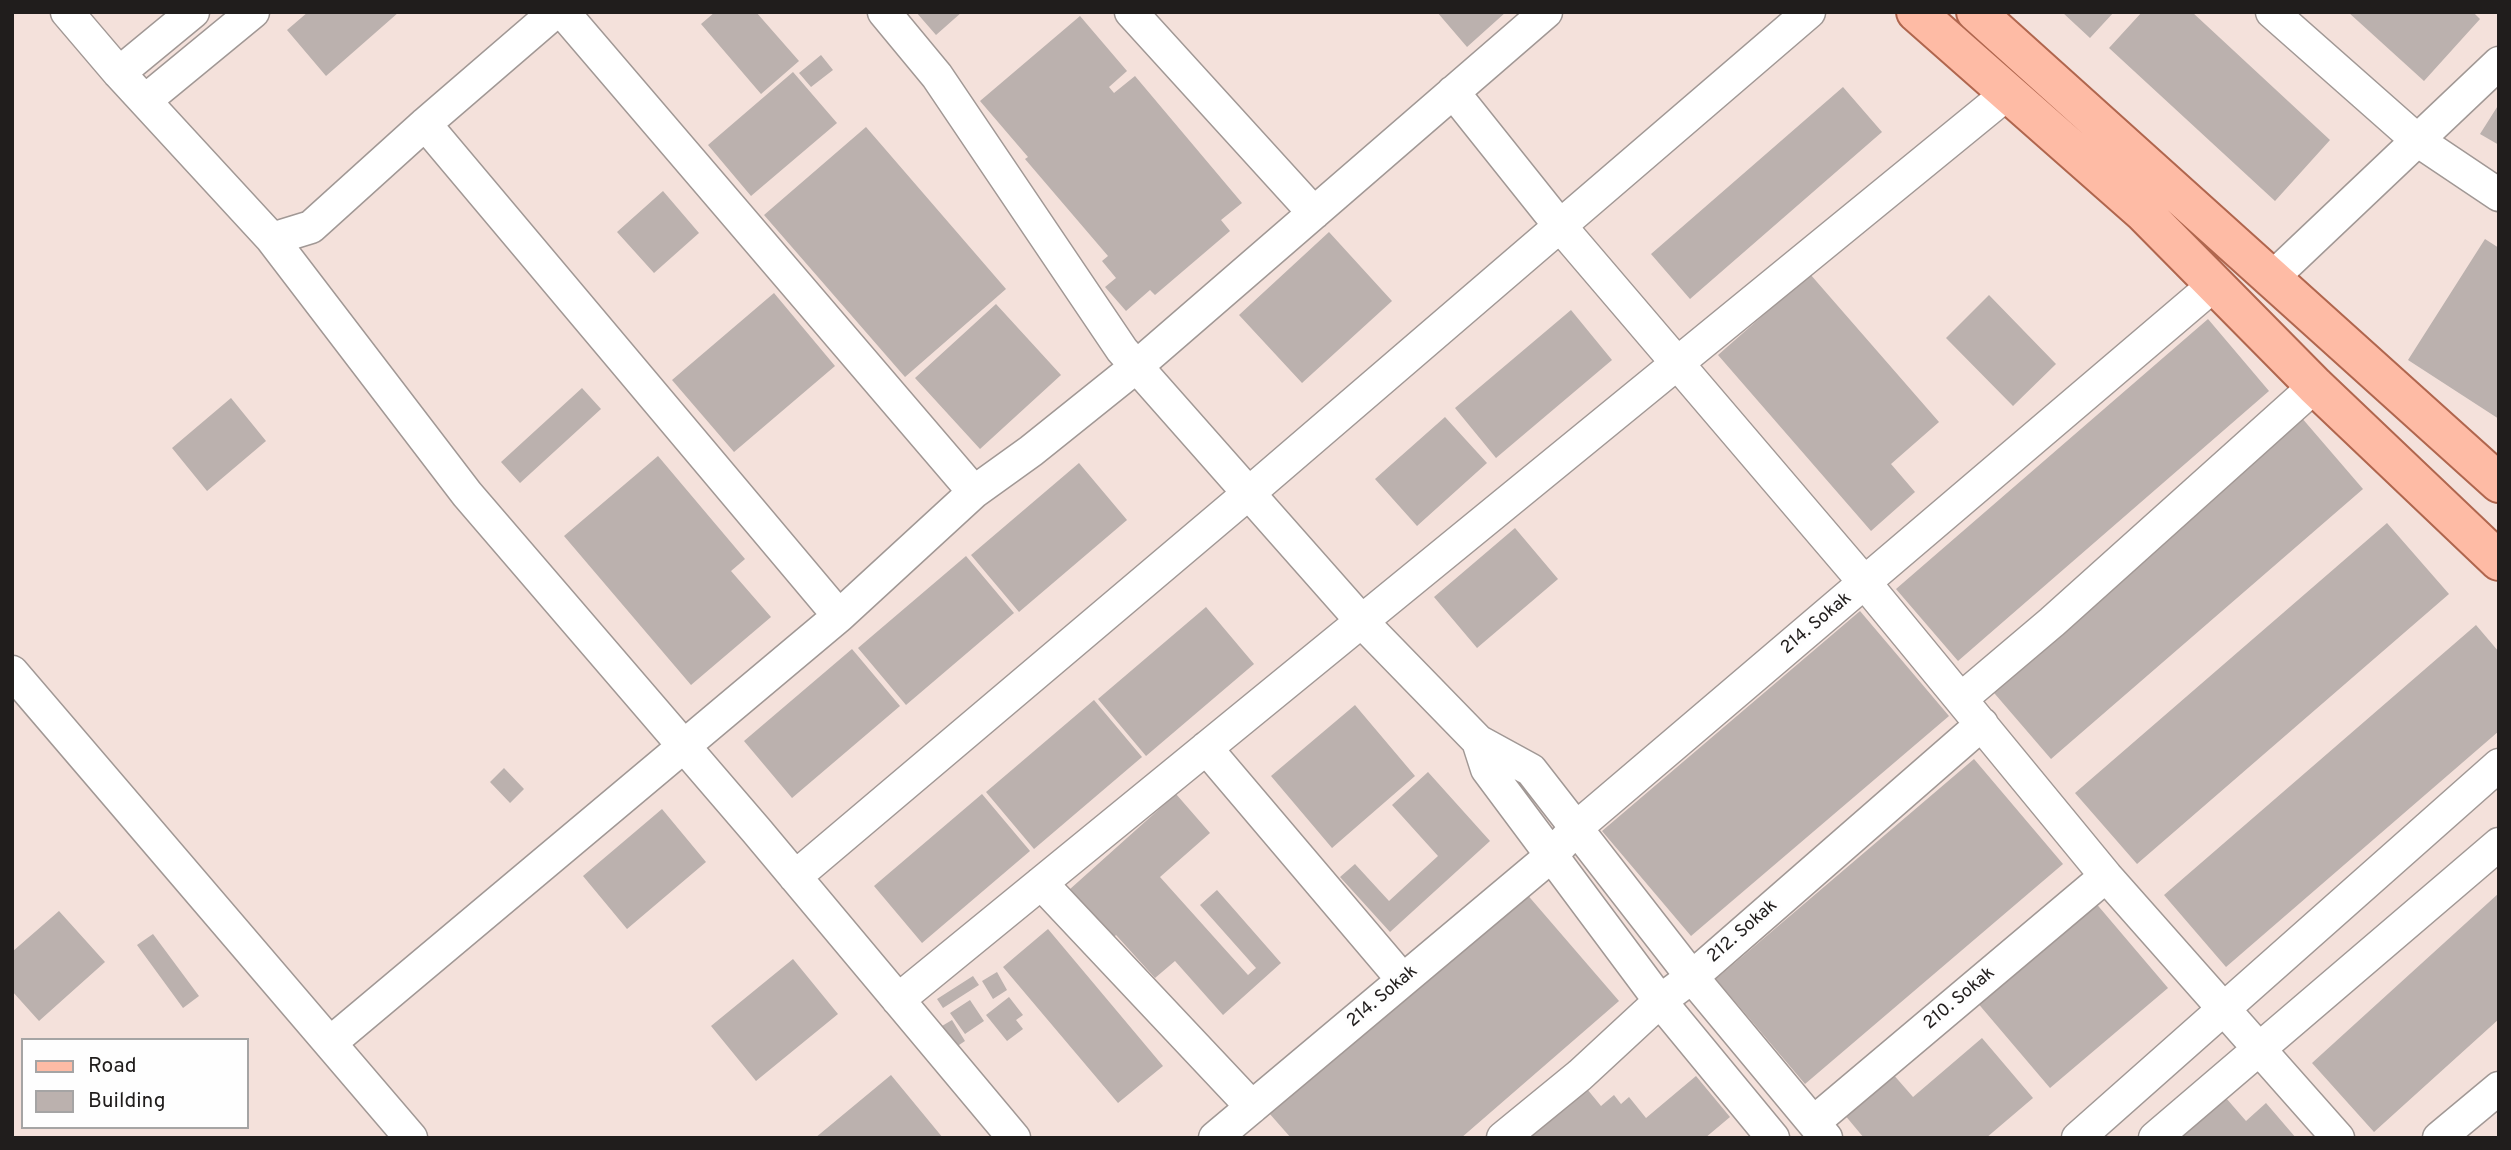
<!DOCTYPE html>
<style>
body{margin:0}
#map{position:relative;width:2511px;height:1150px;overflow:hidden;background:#f8eeeb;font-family:Overpass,sans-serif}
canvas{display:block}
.frame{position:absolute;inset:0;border:14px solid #201d1c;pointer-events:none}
.legend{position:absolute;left:21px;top:1038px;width:228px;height:91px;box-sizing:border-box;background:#fefefe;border:2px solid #a5a4a4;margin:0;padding:9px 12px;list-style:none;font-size:21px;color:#201d1c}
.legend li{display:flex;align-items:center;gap:14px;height:35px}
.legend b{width:35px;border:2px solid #a5a4a4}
</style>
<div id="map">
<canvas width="2511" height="1150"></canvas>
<div class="frame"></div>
<ul class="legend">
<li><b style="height:9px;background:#febba5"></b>Road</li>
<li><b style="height:19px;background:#bbb1ae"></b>Building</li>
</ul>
</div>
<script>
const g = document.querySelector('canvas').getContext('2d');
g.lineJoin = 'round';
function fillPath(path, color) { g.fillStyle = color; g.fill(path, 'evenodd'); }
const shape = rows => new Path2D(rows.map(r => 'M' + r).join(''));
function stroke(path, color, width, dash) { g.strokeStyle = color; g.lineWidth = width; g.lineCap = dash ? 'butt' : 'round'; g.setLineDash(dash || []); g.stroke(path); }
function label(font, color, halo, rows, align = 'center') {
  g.font = font + ' Overpass,sans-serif'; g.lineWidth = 7; g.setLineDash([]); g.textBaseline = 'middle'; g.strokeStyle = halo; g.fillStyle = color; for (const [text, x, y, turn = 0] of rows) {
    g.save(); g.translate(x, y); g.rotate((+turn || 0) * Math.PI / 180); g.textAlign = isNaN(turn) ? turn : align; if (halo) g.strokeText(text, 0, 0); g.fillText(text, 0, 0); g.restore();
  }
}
fillPath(shape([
 [12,12,2499,12,2499,1138,12,1138],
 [23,1040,247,1040,247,1127,23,1127]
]), '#f4e1db');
fillPath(shape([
 [308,12,399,12,326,76,287,30],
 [715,12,756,12,799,61,761,94,701,24],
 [916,12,962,12,936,35],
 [1437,12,1506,12,1467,47],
 [2062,12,2114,12,2090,38],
 [2142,12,2192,12,2330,140,2275,201,2109,48],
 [2348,12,2473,12,2480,19,2424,81],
 [1080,16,1127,71,1109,87,1114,93,1135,76,1242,203,1221,220,1230,231,1155,295,1150,290,1126,311,1105,287,1116,278,1102,261,1108,256,1025,159,1028,157,980,101],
 [821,55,833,70,811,87,799,73],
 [793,72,837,123,751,196,708,145],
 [1843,87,1882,132,1690,299,1651,254],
 [2499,104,2499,145,2480,134],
 [866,127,1006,289,905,377,764,215],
 [663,191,699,233,654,273,617,232],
 [1329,232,1392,301,1302,383,1239,315],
 [2485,239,2499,248,2499,419,2408,360],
 [1810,274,1939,422,1891,464,1915,492,1871,531,1718,355],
 [774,293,835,366,734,452,672,380],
 [1989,295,2056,364,2013,406,1946,338],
 [996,304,1061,375,980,449,915,378],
 [1571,310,1612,360,1496,458,1455,408],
 [2208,319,2269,391,1958,661,1896,589],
 [582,388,601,409,520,483,501,462],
 [231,398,266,441,207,491,172,448],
 [1445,417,1487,463,1417,526,1375,479],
 [2301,417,2363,489,2051,759,1989,687],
 [658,456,745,559,731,571,771,617,691,685,564,536],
 [1079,463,1127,520,1019,612,971,555],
 [2387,523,2449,594,2137,864,2075,793],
 [1515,528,1558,579,1477,648,1434,597],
 [966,556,1014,613,906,705,858,648],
 [1206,607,1254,664,1146,756,1098,699],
 [1860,611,1949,716,1691,936,1602,831],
 [2476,625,2499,652,2499,731,2226,967,2164,895],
 [852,649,900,706,792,798,744,741],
 [1094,700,1142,757,1034,849,986,792],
 [1355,705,1415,776,1332,848,1271,776],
 [1974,759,2063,864,1805,1084,1716,979],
 [504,768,524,789,510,803,490,782],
 [1428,772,1490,841,1390,932,1340,877,1355,864,1389,901,1438,856,1392,805],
 [982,794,1030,851,922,943,874,886],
 [1176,794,1210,833,1160,877,1248,975,1256,968,1200,905,1217,890,1281,963,1223,1015,1175,961,1155,978,1116,935,1113,938,1069,890],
 [662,809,706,862,627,929,583,876],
 [1525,892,1619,1001,1461,1138,1291,1138,1269,1113],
 [2499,893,2499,1019,2374,1132,2312,1063],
 [2094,901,2168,988,2050,1088,1976,1001],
 [59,911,105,962,39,1021,12,991,12,952],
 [1048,929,1163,1066,1118,1103,1003,967],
 [153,934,199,996,183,1008,137,945],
 [793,959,838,1014,756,1081,711,1026],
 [997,972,1007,990,993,999,982,981],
 [973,976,979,985,943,1008,937,999],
 [1009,997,1023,1015,1016,1020,1023,1029,1007,1041,986,1015],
 [970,1000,984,1021,965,1034,950,1013],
 [952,1020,965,1041,956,1047,942,1026],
 [1982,1038,2033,1098,1986,1138,1864,1138,1844,1114,1892,1073,1913,1097],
 [891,1075,943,1138,815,1138],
 [1696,1076,1730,1117,1705,1138,1528,1138,1587,1089,1601,1106,1614,1095,1621,1104,1629,1097,1646,1118],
 [2226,1098,2246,1121,2266,1103,2296,1138,2181,1138]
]), '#bbb1ae');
const minor = shape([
 [67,12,119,73,272,239,311,227,425,124,555,12],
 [563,12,974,492],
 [884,12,937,76,1122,350,1366,626,1478,741,1531,770,1692,977,1826,1138],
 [1131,12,1314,213],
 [2272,12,2417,140,2499,195],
 [119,73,193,12],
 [1453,92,1560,226,1865,583,2106,876,2338,1138],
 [146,100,253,12],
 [425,124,839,616],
 [272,239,467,494,756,830,1014,1138],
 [2272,278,2499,63],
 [12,672,411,1138],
 [1961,699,2052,622,2315,386],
 [1478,741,1487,769,1660,1001,1773,1138],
 [1206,748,1403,980],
 [795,877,1249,493,1809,12],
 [1041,883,1252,1107],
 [898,1000,2008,93],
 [330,1043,839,616,974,492,1031,451,1137,366,1546,12],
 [1814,1122,2106,876],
 [1215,1138,1551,856,1576,828,2215,284],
 [1503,1138,1580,1075,1660,1001,1692,977,1982,724],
 [2078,1138,2499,765],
 [2155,1138,2499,844],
 [2439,1138,2499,1088]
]);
const major = shape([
 [1916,12,2143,212,2315,386,2499,561],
 [1976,12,2499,483]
]);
stroke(minor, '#a19895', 35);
stroke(major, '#b0664e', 42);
stroke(minor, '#fff', 32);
stroke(major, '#febba5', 38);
label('18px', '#201d1c', '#fefefe', [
 ["214. Sokak",1817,624,-40],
 ["212. Sokak",1743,932,-41],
 ["214. Sokak",1383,997,-40],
 ["210. Sokak",1960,999,-40]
]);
</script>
